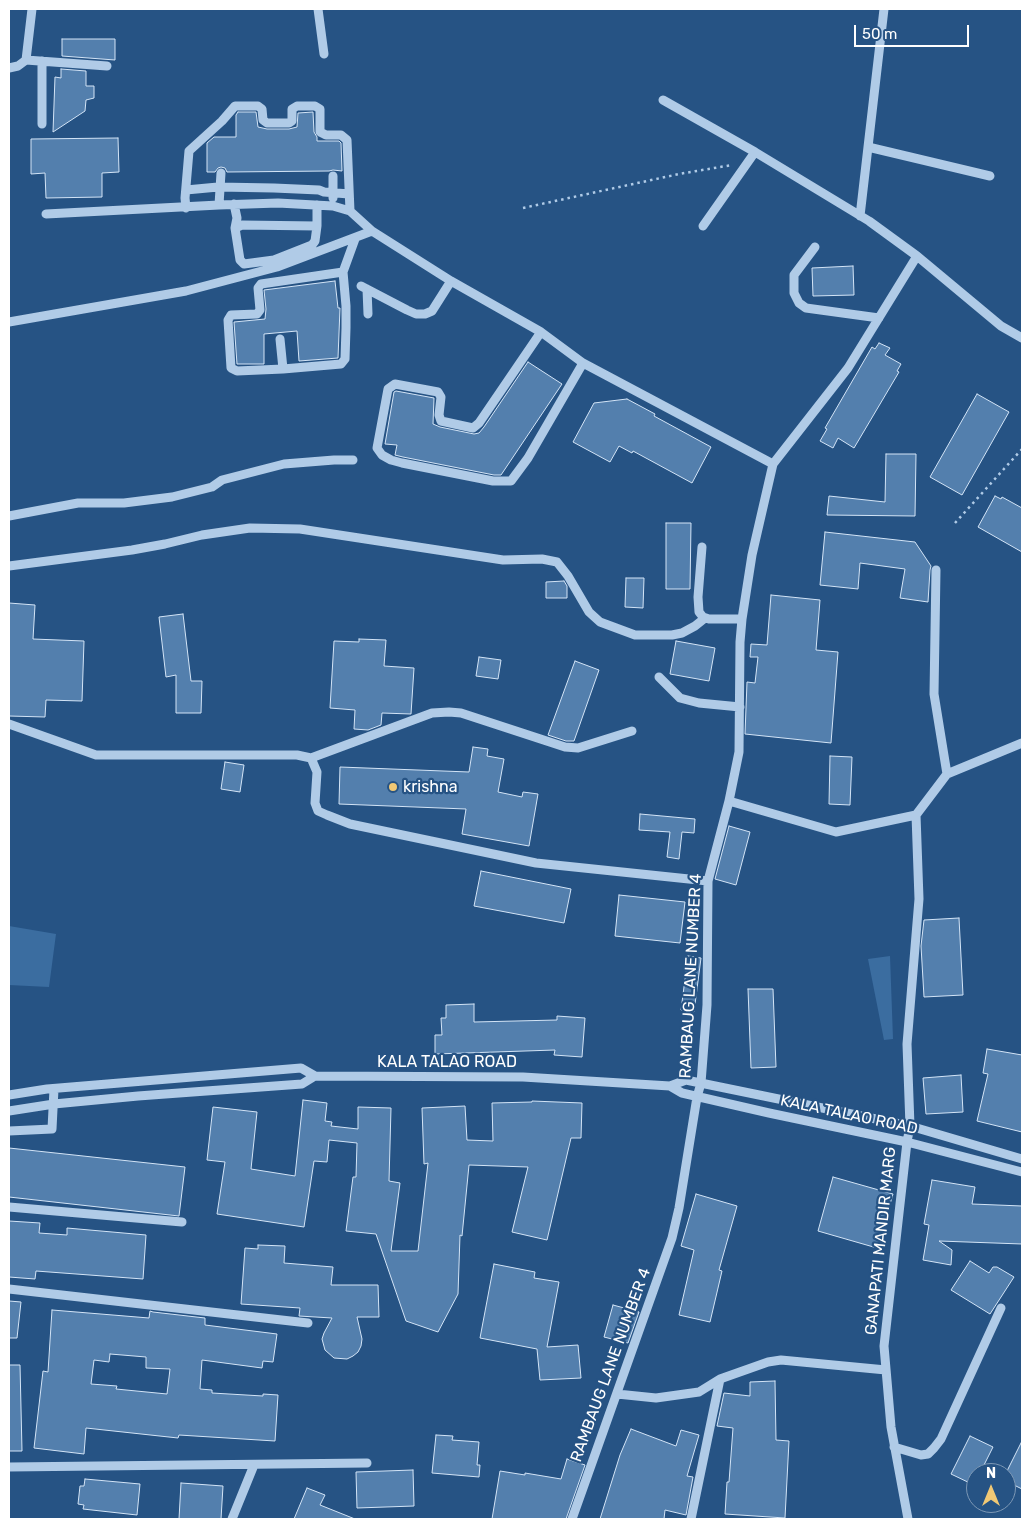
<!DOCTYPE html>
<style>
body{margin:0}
#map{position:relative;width:1031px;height:1528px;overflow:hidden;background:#265384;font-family:Rubik,sans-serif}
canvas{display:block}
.frame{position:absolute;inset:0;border:10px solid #fff;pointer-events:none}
.north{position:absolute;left:966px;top:1463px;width:50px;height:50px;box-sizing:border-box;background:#265384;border:1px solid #7d98b5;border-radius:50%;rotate:0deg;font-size:14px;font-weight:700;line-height:20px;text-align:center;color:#fff}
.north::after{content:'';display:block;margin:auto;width:18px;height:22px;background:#f0c875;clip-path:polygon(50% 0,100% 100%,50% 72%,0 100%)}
.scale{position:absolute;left:854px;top:25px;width:115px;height:22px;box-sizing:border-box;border:2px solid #fff;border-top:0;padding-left:6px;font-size:15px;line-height:18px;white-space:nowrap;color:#fff;-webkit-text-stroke:4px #265384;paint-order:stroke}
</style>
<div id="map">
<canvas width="1031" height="1528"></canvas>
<div class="frame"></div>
<div class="north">N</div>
<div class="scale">50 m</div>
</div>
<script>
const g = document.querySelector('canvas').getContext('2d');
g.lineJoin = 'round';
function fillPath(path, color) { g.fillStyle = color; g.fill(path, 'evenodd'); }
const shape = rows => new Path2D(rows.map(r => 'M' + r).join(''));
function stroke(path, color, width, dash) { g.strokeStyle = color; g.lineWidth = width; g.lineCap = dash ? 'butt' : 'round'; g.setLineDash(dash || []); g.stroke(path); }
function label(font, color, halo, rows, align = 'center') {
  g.font = font + ' Rubik,sans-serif'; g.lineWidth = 4.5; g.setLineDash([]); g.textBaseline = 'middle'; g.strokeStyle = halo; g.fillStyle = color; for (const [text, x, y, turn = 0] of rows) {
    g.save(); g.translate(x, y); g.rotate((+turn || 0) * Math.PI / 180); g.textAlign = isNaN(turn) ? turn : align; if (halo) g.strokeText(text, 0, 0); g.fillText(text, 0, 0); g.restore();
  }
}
fillPath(shape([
 [9,926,56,934,49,987,9,985],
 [890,956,893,1039,884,1040,868,959]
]), '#3b6da0');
const building = shape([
 [62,39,115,39,115,60,62,56,62,39],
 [61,69,86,71,86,86,94,86,94,98,86,100,85,111,53,132,55,77,61,78,61,69],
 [238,112,256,112,258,127,267,129,289,129,297,127,298,113,313,112,314,132,317,137,317,141,339,141,341,143,342,171,333,170,329,171,227,172,225,168,221,167,218,168,215,172,207,172,207,143,214,137,236,137,236,115,238,112],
 [118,138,119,172,102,173,102,197,46,198,45,173,31,174,31,139,118,138],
 [853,266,854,295,813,296,812,268,853,266],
 [335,281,338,308,340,308,338,358,299,361,297,331,264,334,264,364,237,364,234,322,265,319,266,309,264,290,335,281],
 [879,343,890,348,885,355,901,364,897,371,899,372,854,448,838,438,833,448,820,441,827,429,825,428,872,347,875,349,879,343],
 [528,362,562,384,501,475,494,475,403,457,395,455,397,445,385,444,394,392,396,391,434,398,433,424,440,427,474,434,479,433,484,427,528,362],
 [977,394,1009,412,962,495,930,477,977,394],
 [627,399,655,414,654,416,711,447,692,483,633,451,632,453,619,446,610,462,573,442,594,403,627,399],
 [886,454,916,454,915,516,827,515,829,496,885,502,886,454],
 [995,496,1001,499,1002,497,1022,508,1022,552,978,527,995,496],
 [666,523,691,523,690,589,666,589,666,523],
 [825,532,915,542,931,566,930,570,928,602,900,598,905,569,860,563,858,589,820,585,825,532],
 [626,578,644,578,643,608,625,607,626,578],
 [564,581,567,586,567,598,546,598,546,582,564,581],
 [771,595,820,600,816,650,838,652,831,743,745,734,747,682,755,683,758,657,750,657,751,644,767,645,771,595],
 [9,603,35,605,33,639,84,641,82,701,46,700,45,717,9,716,9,603],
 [183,614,191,681,202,681,201,713,176,713,176,675,166,677,159,617,183,614],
 [359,639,386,640,384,666,414,668,411,714,382,713,381,725,368,730,354,729,355,710,330,708,334,641,359,642,359,639],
 [676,641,715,648,709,681,670,674,676,641],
 [479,657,501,660,498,679,476,676,479,657],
 [575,661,599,670,574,741,566,741,548,735,575,661],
 [473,747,488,749,487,756,504,759,498,792,522,797,523,792,538,794,529,846,462,834,466,809,339,804,340,767,469,772,473,747],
 [830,756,852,757,850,805,829,804,830,756],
 [225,762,244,765,240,792,221,789,225,762],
 [640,814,695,819,694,833,682,832,679,859,667,857,670,832,639,830,640,814],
 [729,826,750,832,736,885,715,879,729,826],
 [481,871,571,889,564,923,474,906,481,871],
 [619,895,685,902,680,943,615,936,619,895],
 [959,918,963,995,924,997,921,946,924,920,959,918],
 [688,956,701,958,694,1012,681,1010,688,956],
 [748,989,773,989,776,1067,751,1068,748,989],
 [474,1004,474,1022,557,1020,557,1016,585,1018,582,1057,554,1055,555,1050,435,1054,435,1035,442,1035,441,1018,446,1018,446,1005,474,1004],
 [987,1049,1022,1055,1022,1132,977,1121,988,1074,983,1073,987,1049],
 [961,1075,963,1112,926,1114,923,1078,961,1075],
 [303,1100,327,1103,325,1121,332,1122,331,1126,358,1129,358,1107,391,1108,389,1181,400,1183,391,1251,418,1251,428,1163,424,1164,422,1108,465,1106,467,1140,493,1141,492,1103,532,1102,532,1101,582,1103,581,1138,571,1138,547,1240,512,1232,528,1167,469,1165,462,1236,460,1235,458,1294,438,1332,406,1321,376,1234,346,1231,353,1177,356,1177,357,1143,329,1140,327,1162,314,1161,304,1227,217,1214,225,1162,207,1160,213,1107,257,1112,251,1169,295,1176,303,1100],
 [9,1148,185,1167,179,1216,9,1197,9,1148],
 [833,1177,893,1194,877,1248,818,1231,833,1177],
 [932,1180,975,1187,972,1204,1022,1206,1022,1244,939,1241,952,1250,951,1265,923,1260,929,1225,924,1224,932,1180],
 [696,1194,737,1206,719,1270,722,1271,710,1322,679,1315,694,1250,681,1246,696,1194],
 [9,1221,40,1223,39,1233,67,1235,67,1228,146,1235,143,1279,36,1271,35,1279,9,1277,9,1221],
 [258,1245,285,1246,284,1263,333,1267,331,1285,378,1285,379,1317,357,1317,362,1339,361,1346,358,1352,353,1356,347,1359,334,1358,325,1350,322,1339,324,1333,332,1318,299,1316,300,1308,241,1304,245,1248,258,1249,258,1245],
 [970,1261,989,1273,993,1267,997,1267,1014,1277,990,1314,951,1290,970,1261],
 [494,1264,535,1272,534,1278,559,1282,547,1347,578,1345,581,1378,540,1380,537,1349,480,1338,494,1264],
 [9,1301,21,1302,17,1338,9,1338,9,1301],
 [613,1305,639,1312,628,1343,604,1337,613,1305],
 [52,1310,149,1318,150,1311,153,1312,205,1318,205,1325,277,1334,273,1362,263,1361,262,1368,202,1360,200,1389,212,1390,212,1393,263,1396,263,1394,278,1395,275,1441,179,1435,178,1438,86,1428,84,1454,34,1448,43,1371,48,1372,52,1310],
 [110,1354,146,1357,146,1368,170,1369,167,1394,116,1389,117,1386,91,1384,94,1360,109,1362,110,1354],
 [9,1365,20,1365,22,1451,9,1451,9,1365],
 [775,1381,776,1440,789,1441,785,1518,725,1514,727,1482,729,1482,733,1428,717,1426,724,1393,750,1396,750,1382,775,1381],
 [631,1429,676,1446,681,1430,699,1435,687,1476,693,1477,686,1515,665,1510,664,1519,600,1519,620,1455,631,1429],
 [436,1435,453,1436,452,1440,479,1442,477,1465,480,1465,479,1477,432,1473,436,1435],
 [970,1436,993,1447,980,1473,976,1473,976,1480,974,1485,951,1474,970,1436],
 [1022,1441,1022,1489,1006,1481,1006,1473,1022,1441],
 [567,1459,585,1465,566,1519,492,1519,500,1471,525,1475,525,1473,561,1479,567,1459],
 [413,1470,414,1506,357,1508,356,1472,413,1470],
 [85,1479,140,1484,137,1515,83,1509,84,1505,78,1504,80,1486,84,1486,85,1479],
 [181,1483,223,1486,221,1519,179,1519,181,1483],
 [307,1488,325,1495,320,1505,355,1519,294,1519,307,1488]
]);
fillPath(building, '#537fad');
stroke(building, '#d3e4f6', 1);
stroke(shape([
 [523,208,679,174,732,165],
 [955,523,1022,449]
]), '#b0cbe7', 2.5, [2.5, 4]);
stroke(shape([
 [318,9,324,54],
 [26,60,107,66],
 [42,61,42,124],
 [9,68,18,66,26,60,32,9],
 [663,100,755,152,869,221,917,256,1001,326,1022,338],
 [868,147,990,176],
 [333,176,333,198],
 [186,190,218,187,274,188,319,190,324,192,349,194],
 [234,204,237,218,235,228,240,260,244,264,274,260,312,245,315,241,317,226,242,225,235,228],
 [219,205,221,173],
 [317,205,317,226],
 [186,208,185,198,189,151,222,121,235,106,258,106,262,109,263,120,267,123,289,123,292,121,292,109,297,106,315,106,320,109,320,132,326,135,341,135,347,140,350,211],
 [46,214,219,205,278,203,333,206,350,211,372,231,451,281,541,332,583,363,773,464],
 [860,216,884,9],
 [703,226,755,152],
 [815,247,794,275,794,293,799,303,806,308,879,318],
 [343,272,261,284,258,288,260,310,257,314,231,315,228,320,231,368,237,371,283,369,341,364,345,359,346,328,346,306,343,272,355,239],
 [361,286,407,310,416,314,425,314,432,311,451,281],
 [367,289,368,314],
 [9,322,186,291,277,267,372,231],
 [541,332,479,423,473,428,441,421,439,415,441,397,438,392,395,384,388,389,377,448,382,455,391,460,402,463,493,481,511,481,528,458,583,363],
 [280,339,283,369],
 [9,516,78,503,124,503,172,497,212,487,222,480,284,464,334,460,353,460],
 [702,547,698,597,699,612,703,617,709,619,742,619],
 [9,566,132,550,165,544,202,535,250,528,300,529,503,560,542,559,557,562,568,576,589,612,600,622,635,635,672,635,682,633,695,626,705,618],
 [936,570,934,694,947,774],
 [659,677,680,698,699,703,740,707],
 [9,724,96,755,297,755,311,758,317,772,315,803,318,811,327,815,350,824,536,863,708,881],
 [311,758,432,713,449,712,461,713,565,747,578,748,632,731],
 [729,801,836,832,916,815,947,774,1022,743],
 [670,1086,682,1093,769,1113,907,1142,1022,1172],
 [9,1095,47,1089,301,1068,315,1076,523,1077,670,1086,686,1080,910,1126,1022,1159],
 [9,1111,54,1104,138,1096,302,1084,315,1076],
 [9,1131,52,1129,54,1089],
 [9,1207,182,1222],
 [9,1289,308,1323],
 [617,1394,656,1398,699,1392,720,1379,768,1362,781,1360,886,1370],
 [894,1447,921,1455,928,1454,934,1448,941,1439,1001,1308],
 [9,1467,367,1463],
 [232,1519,254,1465],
 [572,1519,672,1238,679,1208,697,1097,701,1083,707,1005,708,881,729,801,739,752,740,642,742,619,752,555,773,464,848,368,917,256],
 [691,1519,720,1379],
 [908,1519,891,1427,884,1346,907,1142,910,1126,907,1044,919,899,916,815]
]), '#b0cbe7', 9);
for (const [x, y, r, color] of [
 [393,787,5,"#f0c875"]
]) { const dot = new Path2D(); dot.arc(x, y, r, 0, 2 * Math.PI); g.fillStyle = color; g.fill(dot); stroke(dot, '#265384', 2); }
label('16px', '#fff', '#265384', [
 ["krishna",403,787]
], 'left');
label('16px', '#fff', '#265384', [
 ["RAMBAUG LANE NUMBER 4",691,976,-87],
 ["KALA TALAO ROAD",447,1062],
 ["KALA TALAO ROAD",849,1115,12],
 ["GANAPATI MANDIR MARG",881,1241,-84],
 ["RAMBAUG LANE NUMBER 4",611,1365,-70]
]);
</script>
